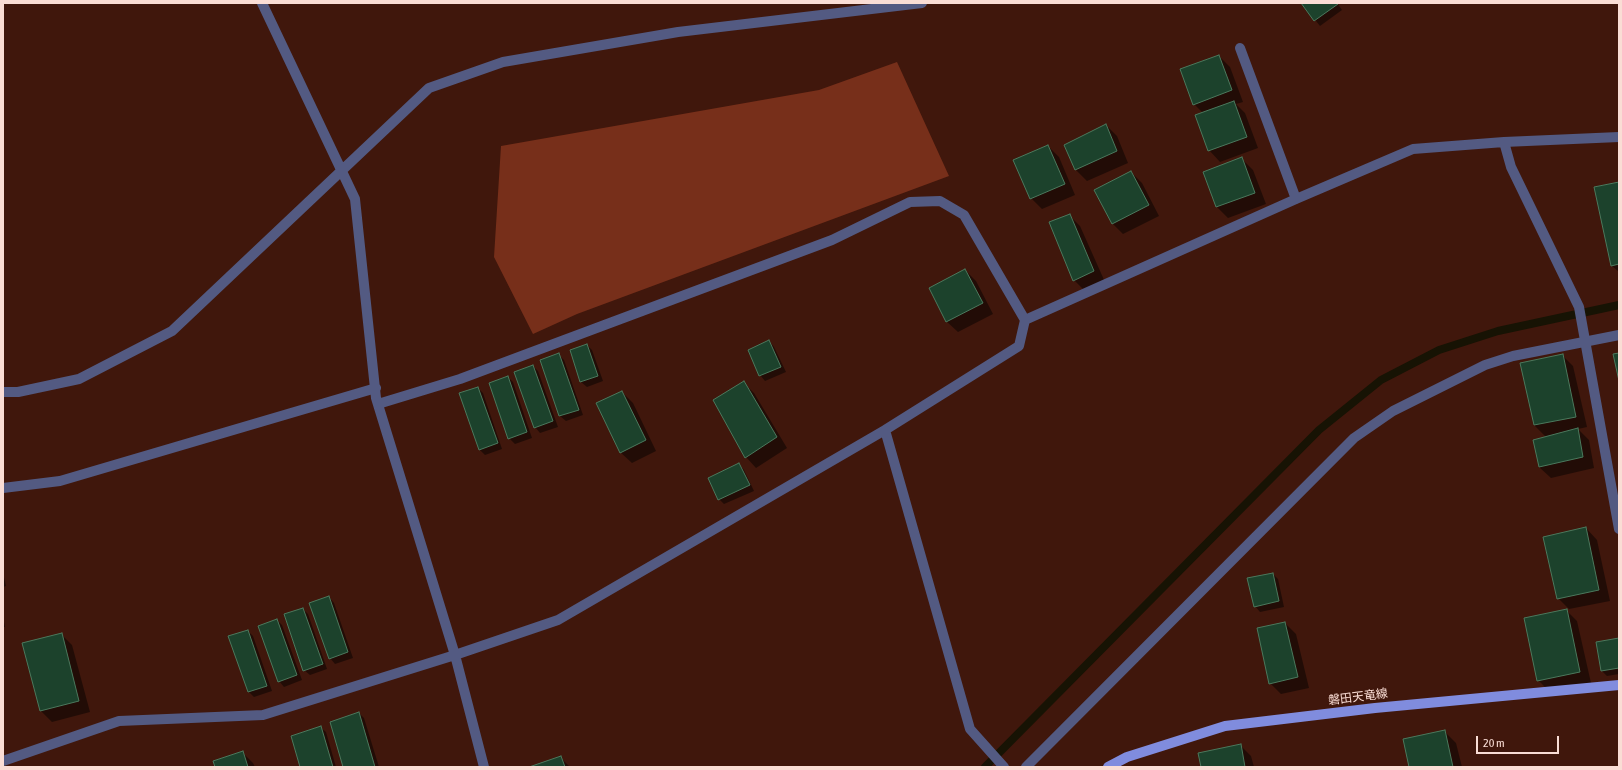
<!DOCTYPE html>
<meta charset="utf-8">
<style>
body{margin:0}
#map{position:relative;width:1622px;height:770px;overflow:hidden;background:#40170c;font-family:"Asap Condensed",sans-serif}
canvas{display:block}
.frame{position:absolute;inset:0;border:4px solid #faddd5;pointer-events:none}
.scale{position:absolute;left:1476px;top:736px;width:83px;height:18px;box-sizing:border-box;border:2px solid #faddd5;border-top:0;padding-left:5px;font-size:12px;line-height:14px;white-space:nowrap;color:#faddd5;-webkit-text-stroke:3px #40170c;paint-order:stroke}
</style>
<div id="map">
<canvas width="1622" height="770"></canvas>
<div class="frame"></div>
<div class="scale">20 m</div>
</div>
<script>
const g = document.querySelector('canvas').getContext('2d');
g.lineJoin = 'round';
function fillPath(path, color) { g.fillStyle = color; g.fill(path, 'evenodd'); }
const shape = rows => new Path2D(rows.map(r => 'M' + r).join(''));
function stroke(path, color, width, dash) { g.strokeStyle = color; g.lineWidth = width; g.lineCap = dash ? 'butt' : 'round'; g.setLineDash(dash || []); g.stroke(path); }
function label(font, color, halo, rows, align = 'center') {
  g.font = font + ' "Asap Condensed","Noto Sans JP",sans-serif'; g.lineWidth = 4; g.setLineDash([]); g.textBaseline = 'middle'; g.strokeStyle = halo; g.fillStyle = color; for (const [text, x, y, turn = 0] of rows) {
    g.save(); g.translate(x, y); g.rotate((+turn || 0) * Math.PI / 180); g.textAlign = isNaN(turn) ? turn : align; if (halo) g.strokeText(text, 0, 0); g.fillText(text, 0, 0); g.restore();
  }
}
fillPath(shape([
 [897,62,949,176,577,314,533,334,494,257,501,146,819,90]
]), '#772f1a');
fillPath(shape([
 [1302,3,1337,3,1342,10,1320,26],
 [1219,56,1230,67,1243,102,1236,104,1245,113,1258,148,1220,162,1209,150,1203,113,1194,104],
 [1106,125,1117,136,1128,163,1087,181,1076,170,1066,145],
 [1048,146,1059,157,1075,195,1042,209,1031,198],
 [1242,159,1253,170,1266,204,1228,218,1217,207,1204,172],
 [1131,172,1142,183,1159,216,1123,234,1112,223],
 [1619,183,1619,271,1618,271,1612,266],
 [1069,215,1080,226,1105,282,1085,291,1074,280],
 [965,270,976,281,993,314,958,332,946,321],
 [769,341,774,347,786,372,765,381,760,375],
 [587,345,592,350,603,381,587,387,581,382,571,351],
 [559,355,564,360,583,415,566,421,560,416,541,360],
 [1562,355,1573,366,1587,427,1578,429,1589,440,1594,468,1551,478,1539,467,1547,438,1534,425,1521,364],
 [533,366,538,371,558,427,540,433,535,427],
 [508,377,513,382,532,438,515,444,509,438],
 [743,382,754,393,787,448,756,468,746,457],
 [478,388,483,393,502,449,485,455,479,449],
 [622,392,633,403,656,451,632,463,620,452],
 [739,464,744,470,754,491,724,504,719,499],
 [1586,528,1597,540,1610,601,1569,609,1558,598],
 [3,573,6,586,3,587],
 [1273,574,1278,579,1284,607,1260,612,1255,606],
 [329,597,334,603,353,658,335,664,330,658],
 [303,609,308,614,327,669,310,675,304,670],
 [1566,610,1577,621,1591,683,1549,691,1538,680],
 [3,617,5,627,3,627],
 [277,620,282,625,302,680,284,687,279,681],
 [1285,623,1296,634,1309,688,1281,694,1270,683],
 [248,631,253,636,272,691,254,697,249,692,230,637],
 [61,634,72,645,90,712,52,722,41,711],
 [1619,639,1619,674,1607,676,1602,671,1597,643],
 [359,713,364,718,379,767,344,767],
 [320,727,326,732,336,767,301,767],
 [1445,732,1456,743,1462,767,1410,767],
 [1240,745,1251,756,1254,767,1202,767],
 [242,752,253,763,255,767,216,767],
 [561,758,570,767,532,767]
]), '#0007');
stroke(shape([
 [985,767,1319,430,1381,380,1439,350,1498,331,1619,305]
]), '#171304', 8);
const building = shape([
 [1301,3,1337,3,1338,4,1314,21,1301,3],
 [1219,55,1232,90,1193,105,1180,69,1219,55],
 [1234,101,1247,137,1208,151,1195,115,1234,101],
 [1106,124,1117,151,1075,170,1064,145,1106,124],
 [1048,145,1065,184,1030,199,1013,160,1048,145],
 [1242,157,1255,193,1216,207,1203,172,1242,157],
 [1131,171,1149,205,1112,224,1094,190,1131,171],
 [1619,182,1619,264,1611,266,1594,187,1619,182],
 [1070,214,1094,271,1073,281,1049,222,1070,214],
 [965,269,983,303,946,322,929,288,965,269],
 [769,340,781,367,759,376,748,350,769,340],
 [587,344,598,376,580,382,570,350,587,344],
 [559,353,579,410,559,416,540,360,559,353],
 [1619,353,1619,381,1613,354,1619,353],
 [1563,354,1576,417,1534,425,1520,363,1563,354],
 [533,365,553,421,534,428,514,372,533,365],
 [508,376,527,432,508,439,489,383,508,376],
 [744,381,777,437,745,458,713,400,744,381],
 [478,387,498,443,479,450,459,393,478,387],
 [622,391,646,440,620,453,596,403,622,391],
 [1578,428,1583,457,1539,467,1533,440,1578,428],
 [739,463,750,485,718,500,708,478,739,463],
 [1586,527,1599,590,1557,599,1543,537,1586,527],
 [1273,573,1279,601,1254,607,1247,578,1273,573],
 [329,596,348,652,329,659,309,603,329,596],
 [303,608,323,664,303,671,284,614,303,608],
 [1567,609,1580,672,1537,681,1524,618,1567,609],
 [277,619,297,675,278,682,258,626,277,619],
 [1285,622,1298,677,1269,684,1257,628,1285,622],
 [248,630,267,686,248,692,228,636,248,630],
 [62,633,79,701,40,711,22,643,62,633],
 [1619,638,1619,668,1601,671,1596,642,1619,638],
 [359,712,375,767,343,767,330,722,359,712],
 [321,726,333,767,300,767,291,736,321,726],
 [1445,730,1453,767,1409,767,1403,739,1445,730],
 [1241,744,1245,767,1201,767,1198,753,1241,744],
 [243,751,248,767,215,767,213,761,243,751],
 [561,756,565,767,529,767,561,756]
]);
fillPath(building, '#1c422c');
stroke(building, '#4b795d', 1);
stroke(shape([
 [262,3,355,199,376,398,455,655,484,767],
 [1240,48,1296,199],
 [1504,142,1511,167,1579,307,1619,529],
 [1025,320,1296,199,1413,149,1504,142,1619,137],
 [3,392,18,392,79,379,172,331,429,88,503,62,678,32,922,3],
 [885,430,970,729,1004,767],
 [3,488,60,481,376,388],
 [3,761,119,721,263,715,455,655,558,620,885,430,1019,346,1025,320,964,215,940,201,910,202,832,240,460,379,378,404],
 [1026,767,1354,438,1393,411,1485,365,1513,356,1619,335]
]), '#535a82', 10);
stroke(shape([
 [1108,767,1127,757,1225,726,1375,708,1619,685]
]), '#808cde', 10);
label('12px', '#faddd5', '#40170c', [
 ["磐田天竜線",1358,697,-7]
]);
</script>
